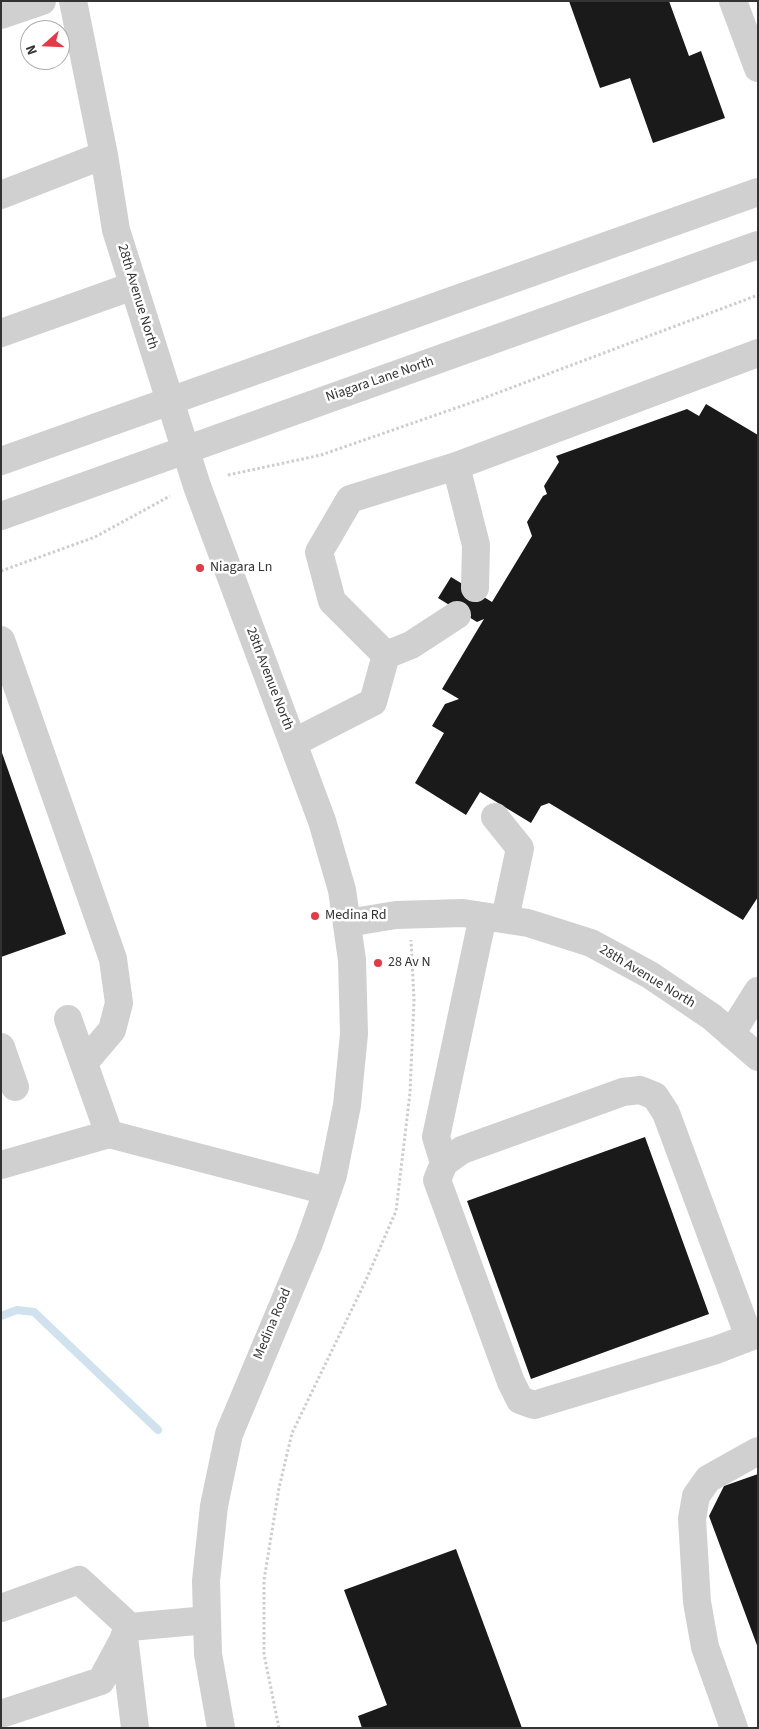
<!DOCTYPE html>
<style>
body{margin:0}
#map{position:relative;width:759px;height:1729px;overflow:hidden;background:#fff;font-family:"Source Sans 3",sans-serif}
canvas{display:block}
.frame{position:absolute;inset:0;border:2px solid #333;pointer-events:none}
.north{position:absolute;left:20px;top:20px;width:50px;height:50px;box-sizing:border-box;background:#fff;border:1px solid #adadad;border-radius:50%;rotate:250deg;font-size:14px;font-weight:700;line-height:20px;text-align:center;color:#333}
.north::after{content:'';display:block;margin:auto;width:18px;height:22px;background:#e63946;clip-path:polygon(50% 0,100% 100%,50% 72%,0 100%)}
</style>
<div id="map">
<canvas width="759" height="1729"></canvas>
<div class="frame"></div>
<div class="north">N</div>
</div>
<script>
const g = document.querySelector('canvas').getContext('2d');
g.lineJoin = 'round';
const shape = rows => new Path2D(rows.map(r => 'M' + r).join(''));
function stroke(path, color, width, dash) { g.strokeStyle = color; g.lineWidth = width; g.lineCap = dash ? 'butt' : 'round'; g.setLineDash(dash || []); g.stroke(path); }
function fillPath(path, color) { g.fillStyle = color; g.fill(path, 'evenodd'); }
function label(font, color, halo, rows, align = 'center') {
  g.font = font + ' "Source Sans 3",sans-serif'; g.lineWidth = 5; g.setLineDash([]); g.textBaseline = 'middle'; g.strokeStyle = halo; g.fillStyle = color; for (const [text, x, y, turn = 0] of rows) {
    g.save(); g.translate(x, y); g.rotate((+turn || 0) * Math.PI / 180); g.textAlign = isNaN(turn) ? turn : align; if (halo) g.strokeText(text, 0, 0); g.fillText(text, 0, 0); g.restore();
  }
}
stroke(shape([
 [1,1316,17,1310,34,1312,158,1430]
]), '#cfe2ee', 8);
fillPath(shape([
 [569,1,669,1,689,56,701,51,725,118,653,143,630,78,600,88],
 [706,404,758,435,758,897,743,920,549,803,541,806,531,823,480,792,466,815,415,783,444,733,432,726,445,704,459,699,442,689,484,619,477,622,438,598,451,577,492,602,532,536,527,522,543,496,547,494,544,486,559,462,556,456,687,409,699,416],
 [1,750,66,934,1,957],
 [645,1137,709,1314,531,1379,467,1201],
 [758,1474,758,1648,709,1516,724,1486],
 [456,1549,522,1728,362,1728,358,1716,387,1705,344,1590]
]), '#1a1a1a');
stroke(shape([
 [228,475,321,455,476,401,758,295],
 [1,571,95,537,170,496],
 [279,1728,264,1654,264,1580,279,1488,292,1433,366,1280,396,1211,410,1093,414,1000,411,940]
]), '#cdcdcd', 3, [2.5, 2.5]);
stroke(shape([
 [73,1,104,155,116,230,197,486,322,821,342,890,352,960,354,1034,347,1105,333,1175,309,1243,229,1434,214,1506,206,1581,208,1654,221,1728],
 [733,1,758,68],
 [1,15,42,1],
 [1,195,104,155],
 [1,333,133,286],
 [1,461,758,192],
 [456,466,476,545,475,588],
 [1,516,758,245],
 [1,640,113,959,119,1003,112,1030,84,1063],
 [386,655,411,645,457,615],
 [293,743,373,702,386,655,332,601,319,552,350,499,456,466,758,353],
 [495,817,520,848,505,919],
 [347,923,396,915,463,913,528,923,591,943,650,975,712,1017,758,1057],
 [68,1019,109,1134],
 [731,1034,758,991],
 [1,1047,15,1087],
 [444,1163,436,1137,483,916],
 [1,1165,109,1134,327,1191],
 [749,1337,666,1113,655,1096,640,1090,623,1092,462,1150,444,1163,437,1180,511,1382,520,1400,534,1405,716,1350,758,1334],
 [1,1608,79,1580,130,1627,207,1620],
 [124,1637,135,1728],
 [1,1714,101,1681,130,1627],
 [734,1728,705,1647,697,1602,692,1519,696,1496,708,1479,758,1451]
]), '#d0d0d0', 28);
for (const [x, y, r, color] of [
 [200,568,5,"#e63946"],
 [315,916,5,"#e63946"],
 [378,963,5,"#e63946"]
]) { const dot = new Path2D(); dot.arc(x, y, r, 0, 2 * Math.PI); g.fillStyle = color; g.fill(dot); stroke(dot, '#fff', 2); }
label('14px', '#333', '#fff', [
 ["28th Avenue North",137,297,73],
 ["Niagara Lane North",380,380,-19],
 ["28th Avenue North",269,679,69],
 ["28th Avenue North",647,977,31],
 ["Medina Road",273,1324,-67]
]);
label('14px', '#333', '#fff', [
 ["Niagara Ln",210,568],
 ["Medina Rd",325,916],
 ["28 Av N",388,963]
], 'left');
</script>
